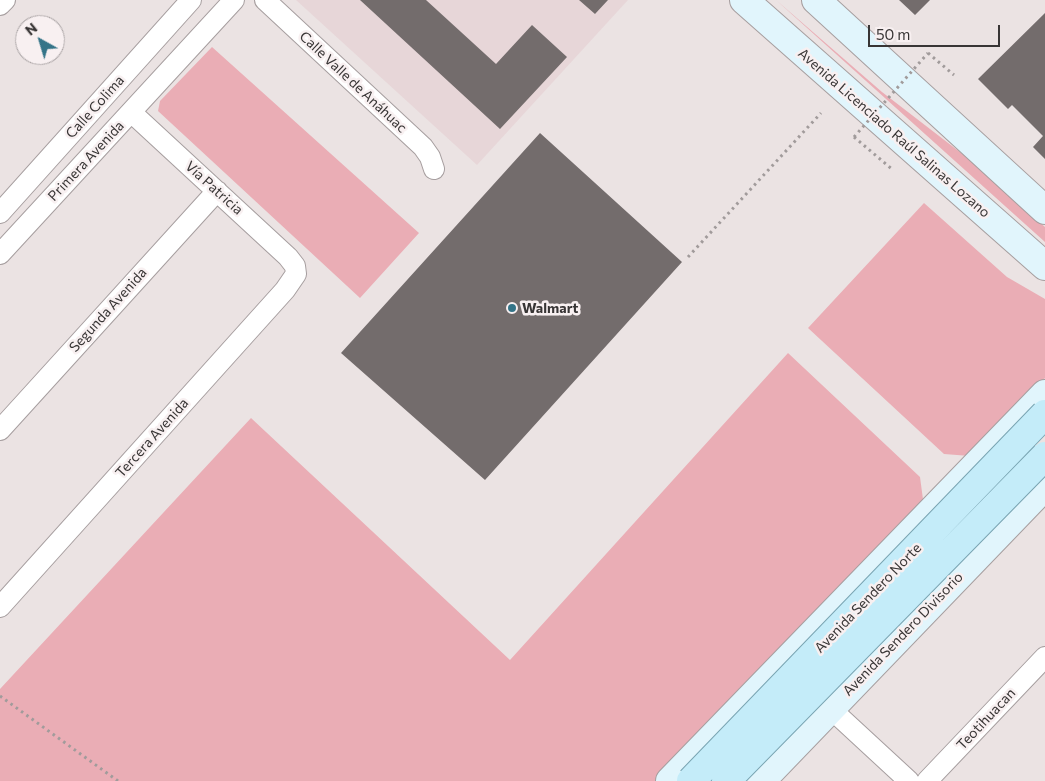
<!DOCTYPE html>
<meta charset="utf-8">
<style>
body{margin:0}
#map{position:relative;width:1045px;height:781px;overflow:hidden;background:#ebe3e3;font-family:Commissioner,sans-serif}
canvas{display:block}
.north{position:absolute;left:15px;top:15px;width:50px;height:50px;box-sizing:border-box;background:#f8f0f1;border:1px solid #aba5a6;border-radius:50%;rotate:321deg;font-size:14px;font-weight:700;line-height:20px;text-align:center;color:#383535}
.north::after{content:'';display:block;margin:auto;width:18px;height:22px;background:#347488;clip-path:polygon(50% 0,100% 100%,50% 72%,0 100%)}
.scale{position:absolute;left:868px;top:25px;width:132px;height:22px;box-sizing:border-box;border:2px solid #383535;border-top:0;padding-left:6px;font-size:15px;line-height:18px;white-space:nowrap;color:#383535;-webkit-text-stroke:4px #f8f0f1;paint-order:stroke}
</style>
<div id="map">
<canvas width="1045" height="781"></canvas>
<div class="north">N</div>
<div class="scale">50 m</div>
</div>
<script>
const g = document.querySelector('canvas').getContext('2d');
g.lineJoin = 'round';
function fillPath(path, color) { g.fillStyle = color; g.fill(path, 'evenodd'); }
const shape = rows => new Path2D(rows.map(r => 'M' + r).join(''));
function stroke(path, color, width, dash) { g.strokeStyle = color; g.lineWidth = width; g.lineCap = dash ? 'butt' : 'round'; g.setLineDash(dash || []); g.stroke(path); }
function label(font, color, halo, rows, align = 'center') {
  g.font = font + ' Commissioner,sans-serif'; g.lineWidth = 5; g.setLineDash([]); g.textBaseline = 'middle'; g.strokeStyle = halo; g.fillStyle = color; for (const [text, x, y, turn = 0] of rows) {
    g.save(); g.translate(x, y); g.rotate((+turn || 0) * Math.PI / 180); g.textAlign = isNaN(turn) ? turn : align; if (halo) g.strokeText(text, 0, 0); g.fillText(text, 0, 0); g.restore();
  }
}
fillPath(shape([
 [296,0,628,0,477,165]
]), '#e7d6d8');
fillPath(shape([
 [776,0,882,92,965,156,1045,227,1045,242],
 [212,47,419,233,360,298,158,111,160,101],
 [924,203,1007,277,1045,299,1045,378,970,456,944,454,808,328],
 [788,353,920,477,924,507,655,781,0,781,0,689,251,418,510,660]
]), '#eaadb5');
fillPath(shape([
 [360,0,426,0,496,64,532,25,567,57,500,129],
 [579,0,608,0,595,14],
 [899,0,930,0,915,15],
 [1045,13,1045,159,1033,147,1043,136,1012,105,1008,109,978,79],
 [540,133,682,262,485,480,341,353]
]), '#736c6c');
const minor = shape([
 [265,0,423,147,430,157,434,169],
 [0,5,5,0],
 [0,213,191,0],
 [0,254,234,0],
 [0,430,217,191],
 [0,607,285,290,296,274,295,266,288,257,131,112],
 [831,709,909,781],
 [927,781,1045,657]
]);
const secondary = shape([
 [744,0,1045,266],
 [816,0,1045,210],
 [670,781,1045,394],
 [761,781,1045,486]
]);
stroke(minor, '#a69e9f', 22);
stroke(secondary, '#a69e9f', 30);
stroke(shape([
 [928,53,954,75],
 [854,137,893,170],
 [688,257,821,113],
 [0,696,118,781]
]), '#a19b9b', 3, [2.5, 4]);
stroke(minor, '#fff', 20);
stroke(secondary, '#e1f5fc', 28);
const primaryBridge = shape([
 [691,781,1045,414],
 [726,781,1045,456]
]);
stroke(primaryBridge, '#79a4b2', 30, []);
stroke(shape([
 [854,137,928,53]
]), '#a19b9b', 3, [2.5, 4]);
stroke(primaryBridge, '#c4ecf9', 28);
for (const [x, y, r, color] of [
 [512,308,5,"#347488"]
]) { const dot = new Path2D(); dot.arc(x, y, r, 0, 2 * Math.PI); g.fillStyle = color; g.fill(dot); stroke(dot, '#f8f0f1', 2); }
label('14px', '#383535', '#f8f0f1', [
 ["Calle Valle de Anáhuac",353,82,43],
 ["Calle Colima",95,107,-48],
 ["Avenida Licenciado Raúl Salinas Lozano",894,133,41],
 ["Primera Avenida",86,161,-47],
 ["Vía Patricia",214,188,42],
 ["Segunda Avenida",108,310,-48],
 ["Tercera Avenida",152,438,-48],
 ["Avenida Sendero Norte",868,598,-46],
 ["Avenida Sendero Divisorio",903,634,-46],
 ["Teotihuacan",986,719,-47]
]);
label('bold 14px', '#383535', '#f8f0f1', [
 ["Walmart",522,308]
], 'left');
</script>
